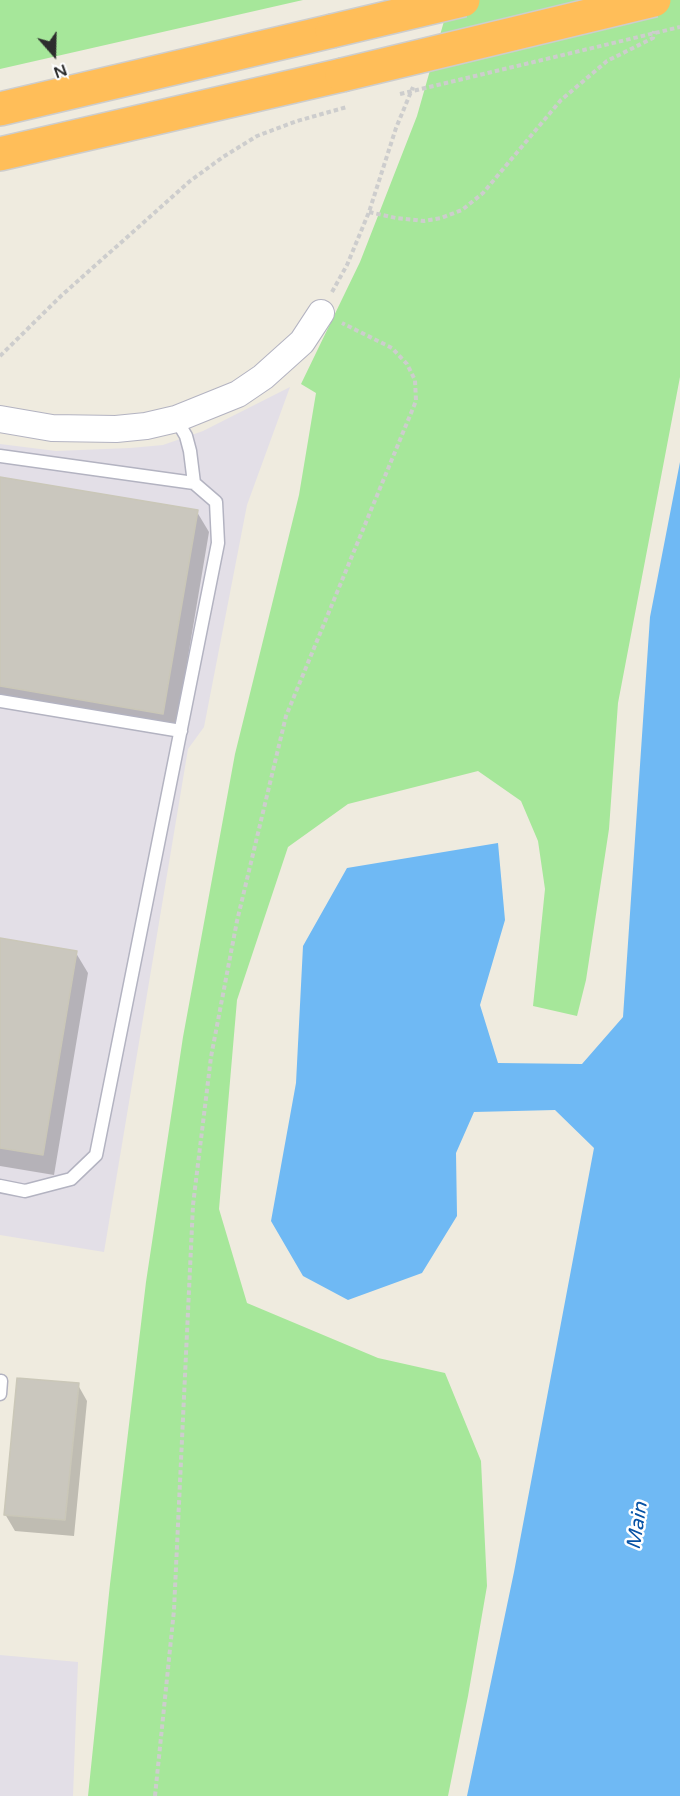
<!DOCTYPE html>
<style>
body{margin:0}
#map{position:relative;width:680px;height:1796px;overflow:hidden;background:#efebdf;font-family:"Varela Round",sans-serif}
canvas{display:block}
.north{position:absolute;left:24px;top:24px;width:60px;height:60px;-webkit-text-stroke:4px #fff;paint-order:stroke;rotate:160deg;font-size:16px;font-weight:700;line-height:24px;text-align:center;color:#2d2d2d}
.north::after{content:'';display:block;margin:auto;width:21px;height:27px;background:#2d2d2d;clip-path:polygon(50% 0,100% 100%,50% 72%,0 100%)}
</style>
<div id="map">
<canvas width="680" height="1796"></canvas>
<div class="north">N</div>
</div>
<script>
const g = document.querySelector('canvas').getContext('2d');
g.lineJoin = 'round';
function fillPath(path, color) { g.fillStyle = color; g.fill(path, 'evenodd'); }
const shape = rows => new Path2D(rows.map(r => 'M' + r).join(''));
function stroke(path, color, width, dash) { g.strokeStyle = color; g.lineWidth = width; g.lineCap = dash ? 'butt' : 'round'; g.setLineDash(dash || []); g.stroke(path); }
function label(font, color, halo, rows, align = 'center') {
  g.font = font + ' "Varela Round",sans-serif'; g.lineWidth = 5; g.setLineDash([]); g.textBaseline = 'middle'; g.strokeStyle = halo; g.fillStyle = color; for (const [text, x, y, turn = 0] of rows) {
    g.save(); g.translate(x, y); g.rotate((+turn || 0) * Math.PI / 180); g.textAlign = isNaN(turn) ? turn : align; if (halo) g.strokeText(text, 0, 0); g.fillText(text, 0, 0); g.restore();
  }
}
fillPath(shape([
 [290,387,247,505,204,727,188,749,104,1252,0,1235,0,444,56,451,130,448,163,445,203,431],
 [0,1655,78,1662,73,1796,0,1796]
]), '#e3dfe7');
fillPath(shape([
 [0,0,303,0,0,69],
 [450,0,680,0,680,377,618,703,609,829,586,980,577,1016,533,1006,545,889,538,841,521,801,478,771,348,804,288,847,237,1000,219,1209,247,1303,378,1358,445,1373,481,1461,487,1586,468,1696,448,1796,88,1796,110,1584,146,1282,183,1037,235,754,299,495,316,393,301,384,360,262,417,116]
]), '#a6e79a');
fillPath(shape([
 [680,462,680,1796,467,1796,514,1572,594,1148,555,1110,474,1112,456,1153,457,1216,422,1273,348,1300,303,1276,271,1221,296,1083,303,946,347,868,498,843,505,920,480,1005,498,1063,582,1064,623,1017,650,617]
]), '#6fb9f4');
fillPath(shape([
 [0,479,197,512,209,532,175,734,0,704],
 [0,940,76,953,88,973,54,1175,0,1166],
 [78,1385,87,1401,74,1536,15,1531,5,1514]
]), '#0003');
const building = shape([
 [0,477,198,510,163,714,0,686,0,477],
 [0,938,77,951,43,1155,0,1148,0,938],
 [17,1378,79,1383,65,1520,4,1515,17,1378]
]);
fillPath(building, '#cac7be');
stroke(building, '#cac7b8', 1.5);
const service = shape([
 [176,419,186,436,190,451,194,483],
 [0,456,194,483,216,502,218,543,96,1155,71,1179,25,1191,0,1186],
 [0,701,181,731],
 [0,1394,1,1381]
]);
const minor = shape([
 [0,419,52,428,116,429,146,426,176,419,238,394,263,377,302,342,321,313]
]);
const motorway = shape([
 [0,109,332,31],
 [0,154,342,75]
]);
stroke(service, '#b3b3c1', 15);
stroke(minor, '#b3b3c1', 28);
stroke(motorway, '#cdcdcd', 36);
stroke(shape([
 [369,212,396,218,424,221,441,218,462,210,483,193,561,100,607,61,653,38,654,31],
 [332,292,347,265,369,212,396,128,413,87],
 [0,356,61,296,190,181,223,157,257,136,297,121,347,107],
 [155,1796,174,1610,193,1205,211,1057,237,921,286,716,416,401,415,380,407,364,392,348,342,323]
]), '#cdcdcd', 4, [4.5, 3]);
stroke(service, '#fff', 12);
stroke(minor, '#fff', 26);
stroke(motorway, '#ffbe59', 33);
const motorwayBridge = shape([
 [332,31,463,0],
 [342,75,654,0]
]);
stroke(motorwayBridge, '#cdcdcd', 36, []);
stroke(shape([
 [400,94,680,27]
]), '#cdcdcd', 4, [4.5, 3]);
stroke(motorwayBridge, '#ffbe59', 33);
label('italic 20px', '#0853a5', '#fff', [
 ["Main",638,1526,-81]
]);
</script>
